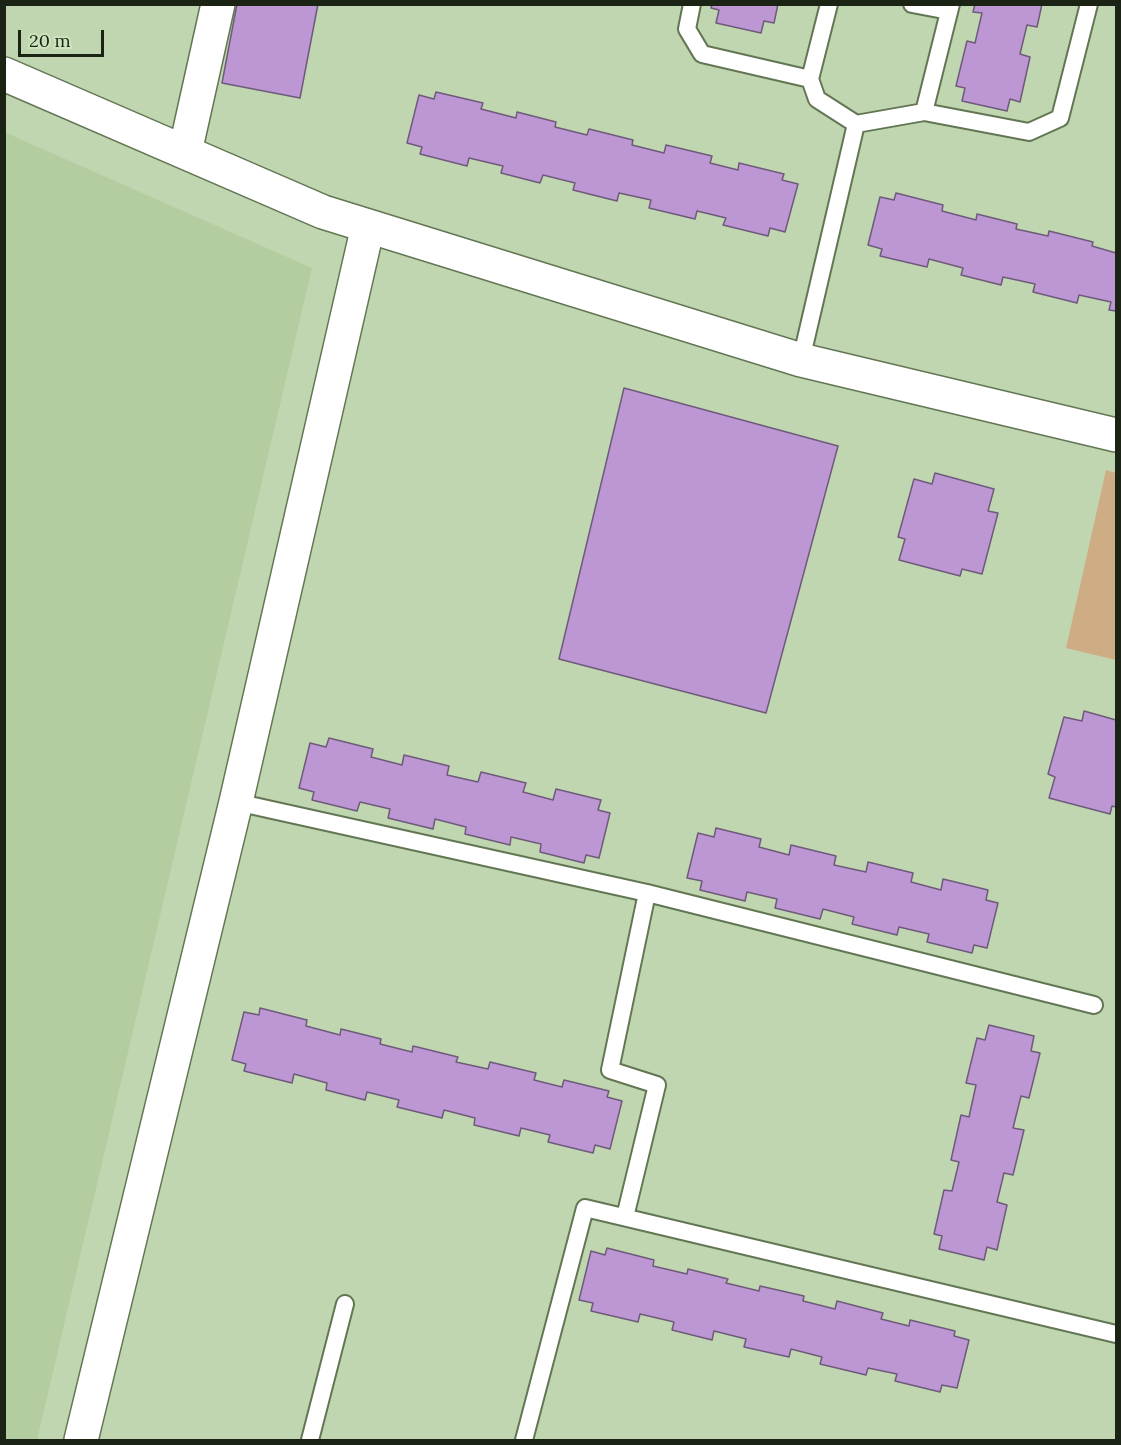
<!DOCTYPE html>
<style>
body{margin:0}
#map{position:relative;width:1121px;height:1445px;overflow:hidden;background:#c0d6b0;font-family:Lora,serif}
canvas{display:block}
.frame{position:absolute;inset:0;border:6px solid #1b2315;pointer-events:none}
.scale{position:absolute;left:18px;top:30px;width:86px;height:27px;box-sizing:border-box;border:3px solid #1b2315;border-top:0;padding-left:8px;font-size:18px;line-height:21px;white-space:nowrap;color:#1b2315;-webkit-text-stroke:4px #cde3bd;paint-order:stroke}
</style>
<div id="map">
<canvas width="1121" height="1445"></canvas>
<div class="frame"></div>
<div class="scale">20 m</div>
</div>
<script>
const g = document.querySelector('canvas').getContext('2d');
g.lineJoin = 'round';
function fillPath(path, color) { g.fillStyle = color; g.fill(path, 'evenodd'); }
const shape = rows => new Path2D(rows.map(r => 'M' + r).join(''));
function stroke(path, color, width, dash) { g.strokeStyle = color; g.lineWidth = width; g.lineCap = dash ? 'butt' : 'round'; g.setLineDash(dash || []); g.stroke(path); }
fillPath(shape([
 [4,132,312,268,37,1440,4,1440]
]), '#b3cca0');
fillPath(shape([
 [1106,470,1116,473,1116,660,1066,648]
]), '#cead85');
const building = shape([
 [237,4,318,4,300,98,222,83,237,4],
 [712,4,778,4,774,23,764,21,761,33,716,23,719,10,711,8,712,4],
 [975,4,1042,4,1037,27,1027,25,1020,54,1030,57,1020,102,1010,99,1007,111,962,101,965,88,956,86,967,41,975,43,982,13,973,12,975,4],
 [436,92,483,103,481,109,516,118,517,112,556,122,555,127,587,135,589,129,633,140,632,145,664,153,666,145,712,156,710,163,738,170,739,163,784,174,782,180,798,184,785,232,770,228,768,236,723,225,726,218,697,211,695,219,649,208,651,200,619,193,617,201,573,190,575,183,543,175,540,183,501,173,503,166,469,158,467,166,420,154,422,147,407,143,419,95,434,99,436,92],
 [896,193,943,205,942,211,976,220,977,214,1017,224,1016,229,1048,236,1049,231,1093,242,1092,246,1116,253,1116,311,1109,310,1111,302,1079,295,1077,303,1033,292,1035,284,1003,277,1001,285,961,275,963,268,929,259,927,267,880,256,882,249,868,245,880,197,894,200,896,193],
 [624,388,838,446,766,713,559,659,624,388],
 [935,473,994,489,988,511,998,513,982,574,962,569,960,576,899,560,905,539,898,537,914,479,932,484,935,473],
 [1084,711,1116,720,1116,807,1112,806,1110,814,1049,798,1055,777,1048,774,1064,717,1082,721,1084,711],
 [329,738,373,749,371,757,402,765,404,755,449,766,447,775,478,782,481,772,526,783,523,792,553,800,556,789,601,800,598,810,610,813,599,858,586,855,584,863,540,852,541,844,511,837,510,845,465,834,466,827,435,819,433,829,388,818,390,809,360,802,357,811,312,800,314,792,299,788,310,743,326,747,329,738],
 [716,828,761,839,759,847,789,855,791,845,836,856,834,865,866,872,868,862,913,873,911,882,941,890,943,879,988,890,986,900,998,903,987,948,974,945,972,953,927,942,929,934,899,927,897,935,852,924,854,917,823,909,820,919,775,908,777,899,747,892,745,901,700,890,702,881,687,878,698,833,714,837,716,828],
 [260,1008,307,1020,306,1026,340,1035,341,1029,381,1039,380,1044,412,1052,413,1046,458,1057,456,1062,488,1069,490,1062,536,1073,534,1080,562,1087,564,1080,609,1091,607,1097,622,1101,610,1149,595,1145,593,1153,548,1142,550,1135,521,1128,519,1136,474,1125,475,1118,444,1110,442,1118,397,1107,399,1100,367,1092,365,1100,326,1090,327,1083,294,1074,292,1083,244,1071,246,1064,232,1060,244,1012,259,1015,260,1008],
 [989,1025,1034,1036,1031,1051,1040,1053,1029,1098,1021,1096,1013,1128,1024,1130,1013,1175,1004,1173,997,1202,1007,1205,997,1250,987,1247,984,1260,939,1249,942,1236,934,1234,944,1190,952,1191,959,1162,951,1160,961,1115,969,1117,976,1085,966,1083,977,1038,985,1040,989,1025],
 [607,1248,654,1260,653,1266,687,1274,688,1269,728,1279,726,1283,759,1291,760,1286,804,1296,803,1301,835,1309,837,1301,883,1313,881,1319,909,1326,910,1320,955,1331,954,1336,969,1340,957,1388,942,1385,940,1392,895,1381,897,1374,868,1368,866,1375,820,1364,822,1357,791,1349,789,1357,744,1347,746,1339,714,1331,712,1340,672,1330,674,1322,640,1314,638,1322,591,1311,593,1303,579,1300,591,1251,605,1255,607,1248]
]);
fillPath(building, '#bd97d4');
stroke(building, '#6e5a7a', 1.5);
const service = shape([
 [692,4,687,29,702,54,810,79],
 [829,4,810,79,817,99,856,124],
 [912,4,949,11],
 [924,112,1029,132,1060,118,1089,4],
 [801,360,856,124,924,112,951,4],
 [236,802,647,893],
 [625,1217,657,1085,610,1070,647,893,1094,1005],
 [310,1440,345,1304],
 [524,1440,585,1208,1116,1334]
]);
const minor = shape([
 [4,74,323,212,801,360,1116,435],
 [185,152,218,4],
 [81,1440,236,802,368,226]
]);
stroke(service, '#637654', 20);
stroke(minor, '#637654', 36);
stroke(service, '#fff', 16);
stroke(minor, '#fff', 33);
</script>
